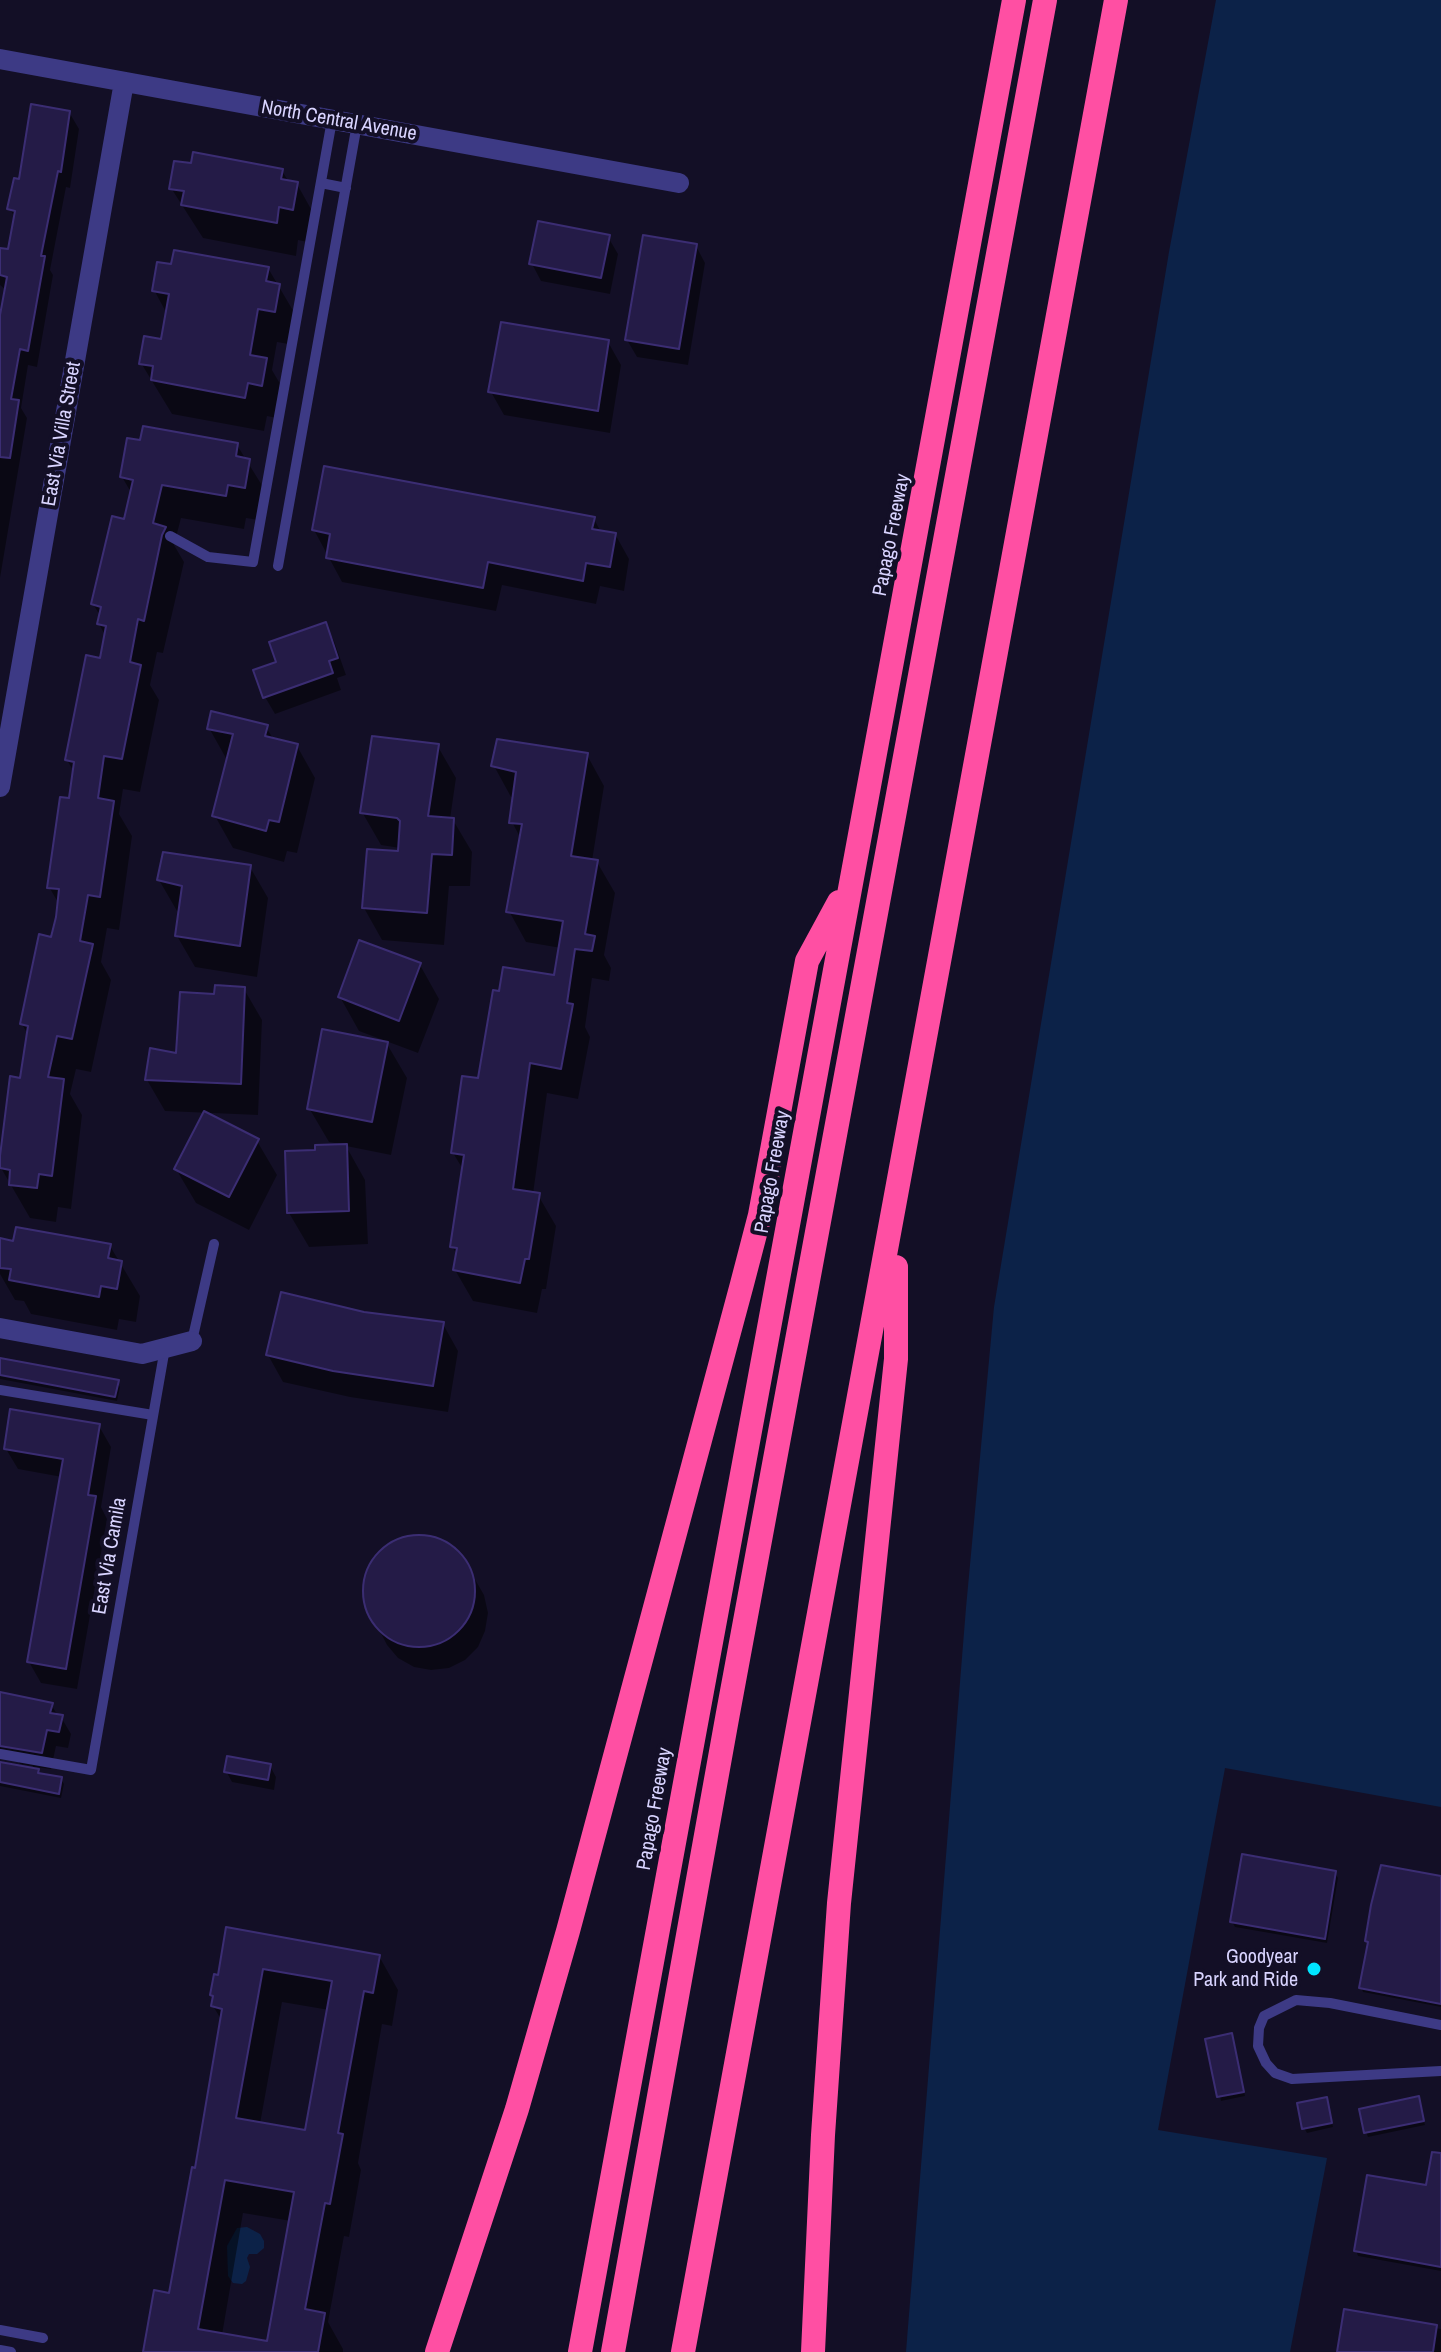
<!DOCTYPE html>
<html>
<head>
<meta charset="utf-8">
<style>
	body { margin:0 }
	canvas { display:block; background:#130f26 }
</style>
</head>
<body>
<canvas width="1441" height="2352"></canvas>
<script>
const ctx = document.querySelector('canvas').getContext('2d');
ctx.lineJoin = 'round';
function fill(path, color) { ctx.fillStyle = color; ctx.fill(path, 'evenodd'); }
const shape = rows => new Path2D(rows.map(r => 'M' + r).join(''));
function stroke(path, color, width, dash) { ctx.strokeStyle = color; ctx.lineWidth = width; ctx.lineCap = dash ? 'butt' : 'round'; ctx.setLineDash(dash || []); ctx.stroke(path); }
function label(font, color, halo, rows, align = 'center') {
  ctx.font = font + ' "Archivo Narrow",sans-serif'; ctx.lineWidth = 8; ctx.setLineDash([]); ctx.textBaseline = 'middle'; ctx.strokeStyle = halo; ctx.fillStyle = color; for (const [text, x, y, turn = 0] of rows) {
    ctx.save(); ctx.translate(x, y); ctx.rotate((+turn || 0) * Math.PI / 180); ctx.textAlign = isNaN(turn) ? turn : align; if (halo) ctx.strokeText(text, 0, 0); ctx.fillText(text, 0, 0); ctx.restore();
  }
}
fill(shape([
	[1216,0,1441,0,1441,1807,1225,1768,1158,2130,1327,2158,1290,2352,906,2352,966,1608,994,1307,1169,252],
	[247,2227,260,2234,264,2241,264,2248,257,2254,249,2254,247,2258,250,2267,246,2281,242,2284,233,2283,228,2276,227,2246,237,2228]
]), '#0c2248');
fill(shape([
	[69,112,79,129,70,188,66,187,50,270,53,275,37,367,28,365,21,408,27,418,0,578,0,325,7,291,0,285,0,250,9,251,16,220,10,209,20,181],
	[282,171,289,182,297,184,316,218,312,243,298,240,296,256,203,238,171,188],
	[608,237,618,254,610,294,541,281,532,264],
	[696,246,705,263,688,365,637,357,627,340],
	[268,268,298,319,294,345,277,342,272,370,286,394,281,419,267,416,264,431,172,414,141,363,162,342,167,314,154,290],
	[608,342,621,365,610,433,504,415,491,392],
	[237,445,268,495,264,521,246,518,244,529,181,518,174,545,184,562,163,653,157,652,150,685,159,700,140,792,123,789,119,814,132,836,119,930,107,928,101,962,111,980,91,1072,76,1069,70,1094,82,1115,71,1209,58,1207,56,1222,30,1218,1,1168,22,1080,28,1035,22,1024,53,940,59,904,49,887,70,801,74,772,67,760,102,660,106,637,99,624,101,617,93,604,126,522,132,494,122,477],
	[594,519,601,532,615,534,629,559,624,591,600,586,596,604,502,585,496,611,342,582,314,530],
	[325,624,334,641,346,675,337,678,341,690,275,714,265,697,278,663],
	[266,727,274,740,297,746,315,778,297,853,287,851,284,862,233,848,215,816,227,760,209,728],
	[437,745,456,778,450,819,453,820,472,852,470,886,449,886,444,945,382,940,364,908,399,854,400,848,381,845,362,812],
	[587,755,604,786,592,861,597,862,615,893,604,955,611,968,609,981,592,978,585,1027,590,1037,578,1099,547,1093,533,1194,538,1195,556,1226,546,1289,542,1289,537,1313,473,1301,455,1270,458,1257,452,1246,464,1171,453,1153,479,1081,556,978,561,948,526,942,509,911,521,839,512,822,515,798,511,797,494,766],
	[250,867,268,898,257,977,195,967,177,936,180,912,177,911,159,880],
	[420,965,439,999,418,1053,359,1031,340,997],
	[244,989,262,1020,258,1115,165,1111,147,1080,178,1055,216,996],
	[387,1044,407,1078,391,1155,346,1146,365,1180,368,1244,309,1247,289,1213,317,1152,340,1144,329,1142,309,1108],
	[257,1141,277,1175,249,1230,196,1203,176,1169],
	[0,1240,110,1246,140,1296,136,1322,119,1319,117,1330,31,1314,24,1301,15,1300,0,1274],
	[364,1314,443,1324,458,1351,448,1412,350,1397,283,1382,268,1355],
	[0,1360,117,1382,120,1387,117,1401,0,1379],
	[99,1426,111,1447,101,1507,107,1519,77,1689,41,1683,29,1662,62,1477,18,1469,6,1449],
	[411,1537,430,1537,447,1544,461,1555,484,1595,488,1613,485,1631,478,1647,465,1660,449,1668,431,1670,414,1667,398,1658,387,1645,366,1604,365,1586,369,1568,380,1553,394,1542],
	[0,1694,51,1704,58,1716,61,1717,71,1734,68,1748,56,1746,51,1769,35,1767,40,1775,61,1779,64,1784,61,1798,0,1786,0,1765,32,1770,33,1766,20,1764,12,1751,0,1749],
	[270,1766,276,1777,274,1790,232,1782,226,1771],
	[1335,1873,1338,1878,1327,1943,1235,1927,1232,1922],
	[1441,1878,1441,2007,1363,1992,1361,1987,1369,1945,1367,1941],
	[228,1929,379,1956,398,1990,392,2026,382,2024,358,2163,361,2170,349,2237,344,2236,328,2322,343,2349,343,2352,145,2352,170,2296,197,2170,222,2021,213,2006,215,2000,212,1995,219,1977],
	[282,2002,329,2010,307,2132,260,2124],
	[243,2213,291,2221,269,2343,222,2335],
	[1207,2040,1233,2040,1245,2096,1221,2101],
	[1326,2099,1333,2127,1307,2133,1304,2128],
	[1418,2099,1425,2125,1368,2137,1366,2132],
	[1441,2172,1441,2271,1358,2256,1356,2251],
	[1346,2312,1441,2329,1441,2352,1339,2352]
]), '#0007');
const building = shape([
	[31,104,70,111,61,172,58,171,41,256,45,256,28,351,20,349,11,399,19,400,10,458,0,457,0,315,7,277,0,275,0,248,8,249,15,211,7,209,14,178,19,179,31,104],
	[193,152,283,169,281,179,298,182,293,210,279,207,277,223,181,205,184,191,169,189,174,161,191,163,193,152],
	[538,221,610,235,601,278,529,264,538,221],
	[643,235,697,244,679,349,625,340,643,235],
	[174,250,269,267,266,281,280,284,275,312,258,309,250,355,267,358,262,386,248,383,245,398,151,380,153,366,139,364,144,336,161,339,169,294,152,291,157,262,171,264,174,250],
	[501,322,609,340,598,411,488,392,501,322],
	[143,426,238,443,236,456,250,459,245,488,228,485,226,496,162,485,153,523,166,527,162,535,144,621,138,619,130,662,141,665,122,759,104,756,98,798,114,801,100,897,88,895,80,941,93,944,72,1039,57,1036,48,1077,64,1079,52,1176,39,1174,37,1188,9,1185,10,1170,0,1168,0,1156,10,1076,20,1078,28,1026,20,1024,39,934,51,937,56,917,59,889,47,888,60,797,69,798,74,762,65,760,86,655,100,658,106,626,97,624,101,607,91,604,112,516,124,519,133,480,120,477,127,438,140,440,143,426],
	[324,466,595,517,592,529,616,533,610,567,586,563,583,581,488,562,483,588,326,558,330,534,312,530,324,466],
	[326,622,338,658,329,661,333,673,263,698,253,670,276,662,269,642,326,622],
	[211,711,268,725,265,736,298,744,279,822,269,820,266,831,212,816,233,734,207,729,211,711],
	[372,736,439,744,428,816,454,818,452,855,432,854,427,913,362,908,367,849,398,851,400,821,397,818,360,813,372,736],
	[497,739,588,753,571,856,598,860,585,934,595,936,592,951,575,949,567,1003,573,1004,561,1069,530,1063,513,1189,540,1193,529,1259,525,1259,520,1283,453,1270,457,1248,450,1247,464,1155,451,1153,462,1076,478,1078,493,990,499,991,503,967,554,975,563,921,506,912,522,824,509,823,516,772,491,766,497,739],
	[163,852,251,865,240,946,175,936,182,886,157,880,163,852],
	[359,940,421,963,399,1021,338,997,359,940],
	[215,985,245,987,241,1084,145,1080,150,1048,176,1053,180,992,214,994,215,985],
	[322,1029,388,1042,372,1122,307,1109,322,1029],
	[204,1111,259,1139,229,1197,174,1169,204,1111],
	[347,1144,349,1211,287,1213,285,1151,315,1150,315,1145,347,1144],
	[16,1227,111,1244,108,1258,122,1261,117,1289,101,1286,99,1297,9,1280,11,1269,0,1268,0,1238,13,1241,16,1227],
	[281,1292,364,1312,444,1322,433,1386,333,1371,266,1355,281,1292],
	[0,1358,119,1380,115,1397,0,1375,0,1358],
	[10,1409,100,1424,88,1495,96,1496,66,1669,27,1662,63,1459,4,1449,10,1409],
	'363 1591a56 56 0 1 1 112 0a56 56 0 1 1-112 0Z',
	[0,1692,53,1703,50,1713,63,1715,59,1732,47,1730,42,1753,0,1746,0,1692],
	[227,1756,271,1764,268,1780,224,1772,227,1756],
	[0,1762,39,1769,38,1773,62,1777,59,1794,0,1782,0,1762],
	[1242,1854,1336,1871,1325,1939,1230,1922,1242,1854],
	[1381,1865,1441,1876,1441,2004,1359,1988,1368,1942,1365,1941,1371,1905,1381,1865],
	[226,1927,380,1955,373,1993,364,1991,338,2133,343,2134,330,2204,325,2203,305,2309,325,2313,318,2352,143,2352,154,2290,169,2293,192,2167,195,2168,222,2009,211,2006,213,1996,210,1995,214,1974,218,1975,226,1927],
	[263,1969,332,1981,305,2130,236,2118,263,1969],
	[225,2180,294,2192,267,2341,198,2329,225,2180],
	[1232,2033,1244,2092,1217,2097,1205,2039,1232,2033],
	[1419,2096,1424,2121,1364,2133,1359,2109,1419,2096],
	[1327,2097,1332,2123,1302,2129,1297,2103,1327,2097],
	[1432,2152,1441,2153,1441,2267,1354,2251,1367,2175,1426,2185,1432,2152],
	[1344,2309,1437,2325,1433,2352,1337,2352,1344,2309]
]);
fill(building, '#241b47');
stroke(building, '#3b2d73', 2);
stroke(shape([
	[321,183,346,188],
	[170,536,208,557,253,562,332,120],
	[278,566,357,124],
	[192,1341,214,1244],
	[0,1390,153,1415],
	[0,1754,91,1770,165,1348],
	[1441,2025,1330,2003,1296,2000,1264,2016,1259,2028,1258,2046,1266,2063,1275,2073,1292,2079,1441,2071],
	[0,2330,43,2338],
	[0,2350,11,2352]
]), '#3d3a85', 10);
stroke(shape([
	[0,59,679,183],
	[0,787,124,82],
	[0,1328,142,1354,192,1341]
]), '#3d3a85', 20);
stroke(shape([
	[437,2352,517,2109,568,1931,742,1284,760,1215,807,961,839,902],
	[580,2352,1014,0],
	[613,2352,728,1713,1045,0],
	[683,2352,1116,0],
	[813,2352,823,2135,839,1903,896,1359,896,1267]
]), '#ff4fa3', 24);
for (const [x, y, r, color] of [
	[1314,1969,8,"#00e5ff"]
]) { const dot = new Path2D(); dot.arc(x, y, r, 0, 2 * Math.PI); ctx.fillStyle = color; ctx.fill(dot); stroke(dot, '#130f26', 3); }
label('20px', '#d9d4ff', '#130f26', [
	["North Central Avenue",339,121,10],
	["East Via Villa Street",62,434,-80],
	["Papago Freeway",892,535,-79],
	["Papago Freeway",773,1172,-80],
	["East Via Camila",110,1556,-80],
	["Papago Freeway",655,1809,-80]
]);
label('20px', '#d9d4ff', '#130f26', [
	["Goodyear",1298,1958],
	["Park and Ride",1298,1981]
], 'right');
</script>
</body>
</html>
